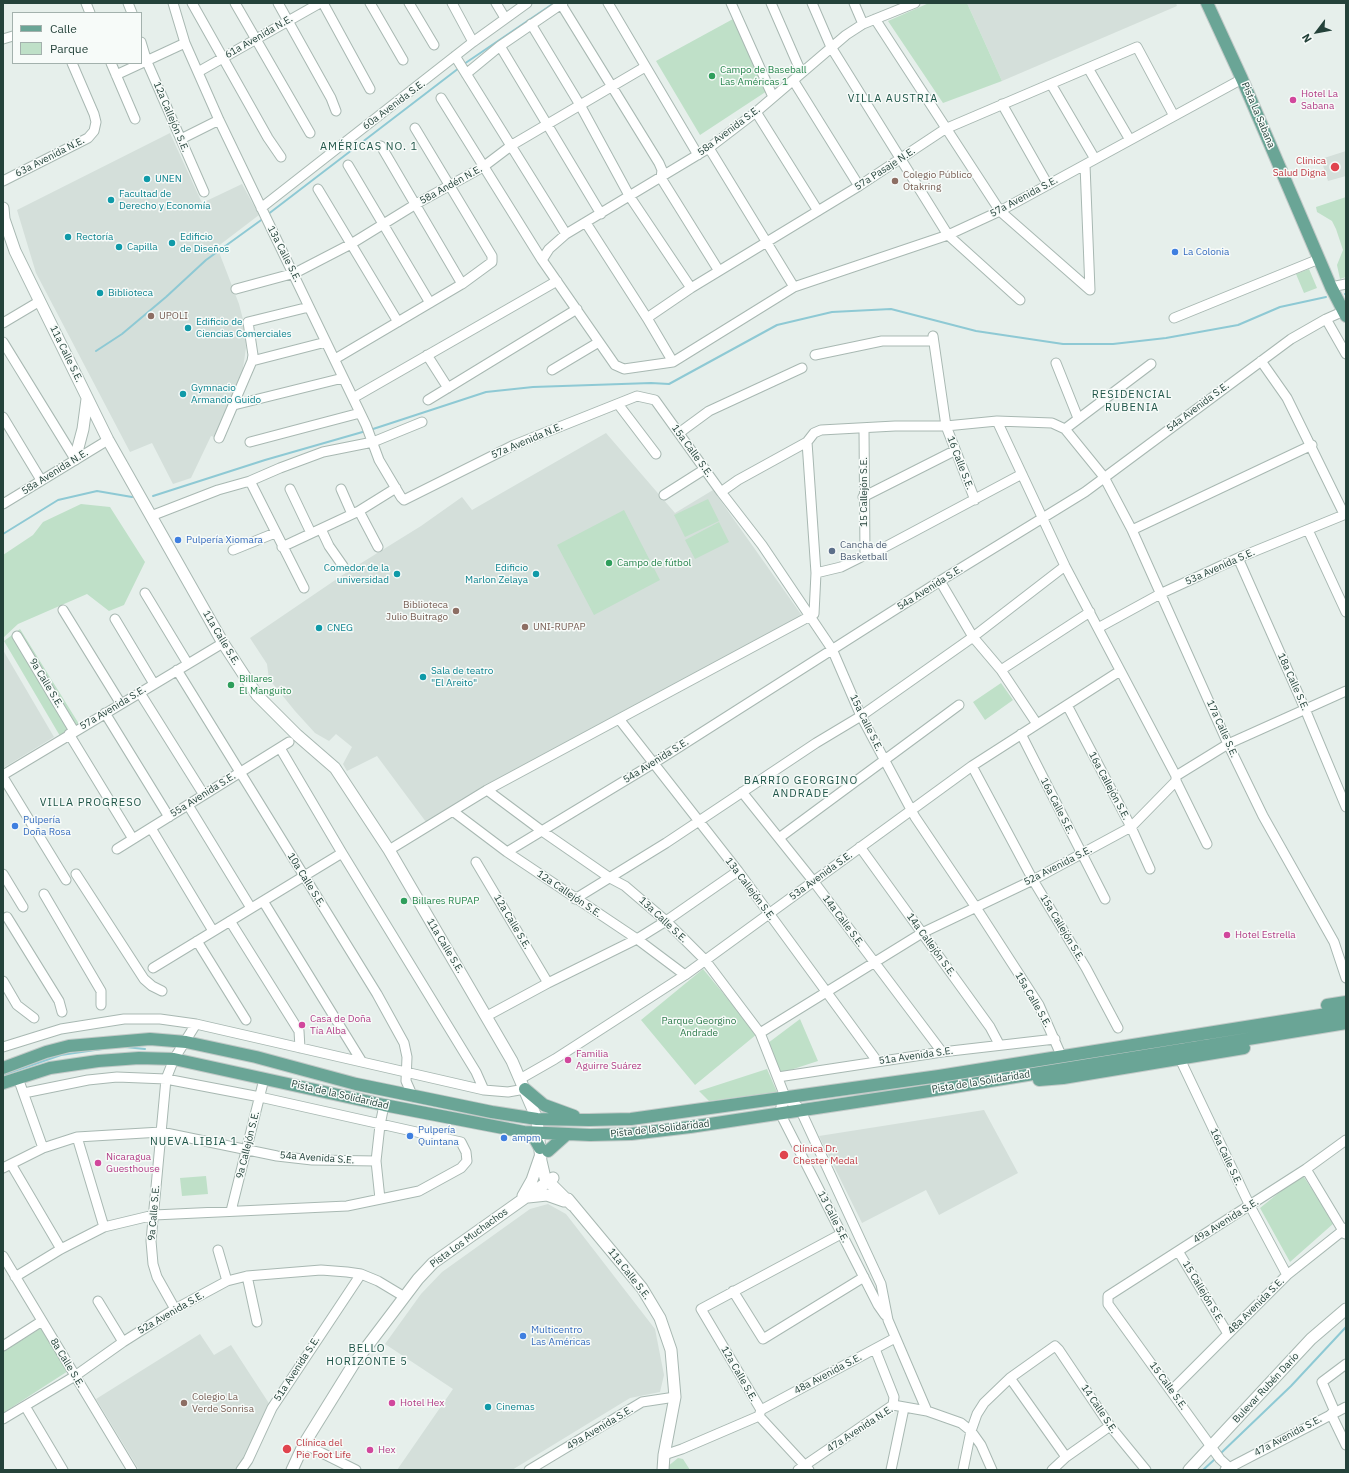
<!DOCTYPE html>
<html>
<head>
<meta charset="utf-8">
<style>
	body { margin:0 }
	#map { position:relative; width:1349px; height:1473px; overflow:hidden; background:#e6efeb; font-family:"IBM Plex Sans",sans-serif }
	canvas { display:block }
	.frame { position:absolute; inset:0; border:4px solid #24423a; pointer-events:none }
	.legend { position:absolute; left:12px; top:12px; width:130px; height:52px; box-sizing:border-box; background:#f7fbf9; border:1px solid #a3b1ad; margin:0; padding:5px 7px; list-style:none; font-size:12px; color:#24423a }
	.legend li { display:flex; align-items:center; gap:8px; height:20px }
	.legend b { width:20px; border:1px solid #a3b1ad }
	.north { position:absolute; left:1297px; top:12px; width:40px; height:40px; -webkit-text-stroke:3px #f7fbf9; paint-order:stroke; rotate:238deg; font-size:11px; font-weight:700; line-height:16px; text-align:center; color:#24423a }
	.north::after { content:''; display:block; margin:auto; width:14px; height:18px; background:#24423a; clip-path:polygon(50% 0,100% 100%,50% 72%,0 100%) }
</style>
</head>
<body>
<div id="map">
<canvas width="1349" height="1473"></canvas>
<div class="frame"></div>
<ul class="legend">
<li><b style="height:5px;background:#6aa596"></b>Calle</li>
<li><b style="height:11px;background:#bfe0c8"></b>Parque</li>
</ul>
<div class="north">N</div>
</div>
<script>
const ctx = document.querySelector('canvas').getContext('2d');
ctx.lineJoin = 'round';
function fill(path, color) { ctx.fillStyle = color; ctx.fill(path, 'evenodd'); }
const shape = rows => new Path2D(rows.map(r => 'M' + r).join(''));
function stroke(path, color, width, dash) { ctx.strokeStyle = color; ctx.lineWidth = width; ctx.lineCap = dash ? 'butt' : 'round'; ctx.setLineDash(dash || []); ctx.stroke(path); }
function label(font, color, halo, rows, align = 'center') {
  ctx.font = font + ' "IBM Plex Sans",sans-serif'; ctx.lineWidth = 3; ctx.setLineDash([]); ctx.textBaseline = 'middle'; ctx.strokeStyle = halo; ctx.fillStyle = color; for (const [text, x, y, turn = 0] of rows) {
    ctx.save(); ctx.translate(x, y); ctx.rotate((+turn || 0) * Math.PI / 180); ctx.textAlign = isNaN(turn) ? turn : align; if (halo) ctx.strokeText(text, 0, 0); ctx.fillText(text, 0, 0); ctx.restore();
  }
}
fill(shape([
	[967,3,1176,3,1177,6,1002,81],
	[170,133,202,203,242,184,259,215,217,247,239,304,245,327,246,348,240,388,218,438,211,436,191,478,173,484,152,443,130,452,36,273,17,210],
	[1346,151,1346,176,1328,181,1321,159],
	[606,433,675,513,713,490,803,617,426,822,377,756,347,771,343,764,352,747,336,734,329,741,315,733,295,711,269,679,267,664,250,638,350,570,421,526,462,497,472,510],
	[3,650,54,737,3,768],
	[984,1110,1018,1173,939,1215,926,1190,862,1223,819,1136],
	[548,1204,566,1214,655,1329,664,1375,660,1392,630,1398,512,1470,397,1470,453,1389,385,1344,421,1294,442,1272,530,1209],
	[200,1334,214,1355,231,1345,272,1408,238,1470,139,1470,96,1399]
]), '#d4dfda');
fill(shape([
	[929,3,967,3,1002,81,943,103,888,21],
	[733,19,767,91,700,135,656,61],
	[1346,197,1346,277,1340,279,1337,265,1343,250,1336,229,1332,221,1317,212,1316,207],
	[1309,269,1317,288,1304,293,1296,274],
	[708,499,719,521,685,537,674,515],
	[81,504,110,507,145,562,124,605,109,611,87,594,18,624,3,638,3,555,33,535,43,522],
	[624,510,660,580,594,615,557,545],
	[719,522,729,542,695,559,685,540],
	[20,629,79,724,60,736,4,641],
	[1001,683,1013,700,985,720,973,702],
	[703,969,757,1034,695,1085,641,1020],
	[800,1019,818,1061,781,1073,768,1043],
	[767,1069,777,1092,709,1101,699,1091],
	[1302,1174,1334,1223,1290,1262,1260,1208],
	[206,1176,208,1194,182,1196,180,1178],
	[41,1328,68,1371,3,1413,3,1352],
	[678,1458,683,1459,690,1470,668,1470,667,1467]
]), '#bfe0c8');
stroke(shape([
	[464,64,554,3],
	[267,215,459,68],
	[1345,294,1346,294],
	[96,351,122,334,166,297,206,260,264,218],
	[370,430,486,392,533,387,651,383,669,384,777,325,832,312,891,309,976,331,1063,344,1113,344,1166,338,1238,325,1280,307,1326,297],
	[153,496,265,460,366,431],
	[3,534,58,500,97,491,132,497],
	[125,1047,145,1049],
	[3,1075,61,1055,102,1049],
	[1220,1454,1291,1386,1346,1327],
	[1203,1470,1215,1459]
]), '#8ec9d4', 2);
const minor = shape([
	[86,3,90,13],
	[128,3,132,13],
	[173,3,185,43,219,120,366,425,379,460,401,497,404,500,514,445,637,396,655,400,721,492,762,545,832,649,861,716,915,817,975,906,1039,1005,1061,1055],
	[192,3,268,138,281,157],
	[235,3,310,133],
	[278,3,331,98,336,111],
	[323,3,370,89],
	[370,3,403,60],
	[409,3,434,45],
	[452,3,473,42],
	[496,3,505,18],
	[608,3,698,155],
	[731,3,773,97],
	[771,3,801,72],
	[812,3,831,47,948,235,1020,300],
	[854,3,863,24],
	[561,4,659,163,662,170,661,178,719,271],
	[875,19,1000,211,1090,290],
	[531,24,580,105,630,197,691,288],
	[3,39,13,36],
	[141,42,147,62,204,192],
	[500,46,601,214],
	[455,56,566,234],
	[111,63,135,119],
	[1088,68,1130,140],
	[198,72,320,3],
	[466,74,500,46,563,3],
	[116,75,185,43],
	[793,80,859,186],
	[1051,84,1095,159],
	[441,98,542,260,615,365,624,369,673,362,794,287,948,235,1000,211,1242,79],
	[1002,104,1048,185],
	[756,112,818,211],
	[181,139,219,120],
	[381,146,462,284],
	[709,148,794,287],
	[348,165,430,303],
	[1085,165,1090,290],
	[3,181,88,138,94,131,96,122,94,114,72,63],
	[318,189,398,322],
	[261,208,473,42,527,3],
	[586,223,647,318,673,362],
	[542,260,549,249,566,234,709,148,756,112,846,35,863,24,915,3],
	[1331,287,1346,284],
	[236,289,295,273,351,244,416,204,483,167,512,145,645,67],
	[647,318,691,288,859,186,945,129,1137,47,1174,116],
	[1174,318,1319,259],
	[1326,319,1346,354],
	[3,323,40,301],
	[933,336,946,426,975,500],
	[3,342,75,459],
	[427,355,448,388],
	[815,355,882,341,933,341],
	[335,359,462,284,492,262,492,256,415,128],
	[252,361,326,342],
	[1261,361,1287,398,1344,514],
	[1056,363,1078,418],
	[552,370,599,342],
	[353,398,557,281],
	[428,400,577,309],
	[618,404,656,454],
	[234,405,343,378],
	[3,417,41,480],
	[997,421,1065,566,1176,776],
	[864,429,865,555],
	[1065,429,1151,364],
	[679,433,709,411,802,368],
	[219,438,252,361,253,355,248,322,309,307],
	[250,442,360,413],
	[250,481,304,588],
	[290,489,311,533],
	[341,489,352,514],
	[721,492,738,480,807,442],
	[664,495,705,469],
	[863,497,954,451],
	[3,504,108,440],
	[359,511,378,547],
	[151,516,218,490,250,481,280,468,323,452,373,442,422,422],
	[321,529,329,546,343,566],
	[1132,530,1312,445],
	[1308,530,1346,612],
	[282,547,359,511,396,488],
	[233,550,275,533],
	[1238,558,1305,709,1346,807],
	[816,573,841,567,865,555,885,547,1022,474],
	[940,581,973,637,1001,670,1090,612],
	[145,593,188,664],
	[63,610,121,704],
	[115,619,154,684],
	[1098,628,1162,593,1238,558,1346,514],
	[17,636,74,731],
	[177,670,377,994,404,1043,407,1057,406,1081,413,1097],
	[1001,670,1037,724],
	[140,693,204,795],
	[1067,705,1131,827,1150,869],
	[105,713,169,817],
	[619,719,738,871,877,1061],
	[69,734,133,839],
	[1021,734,1105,899],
	[280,748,342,853,476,1072,484,1090],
	[972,766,1033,880,1086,968,1118,1028],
	[3,775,223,643],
	[3,777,66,880],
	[1176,781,1207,844],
	[487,790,542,831,610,878,625,886,666,921,705,960,760,1033,786,1099],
	[742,792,814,882,942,1052],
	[188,805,251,908],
	[454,812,507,852,637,939,685,975],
	[151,828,213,931],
	[779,838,959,705],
	[860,847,990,1027,999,1044],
	[117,849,289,742],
	[389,850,487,790,814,614,816,573,807,442,814,433,821,430,895,426,946,426,997,421,1052,423,1065,429,1104,477,1132,530,1228,744,1263,816,1334,942,1346,978],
	[507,852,654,763,940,581,1085,492,1291,339,1326,319,1344,311],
	[476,862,548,983],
	[3,874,23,907],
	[76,874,144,979,152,986,162,991],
	[44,894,101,991,101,1005],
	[575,899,666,843,816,743,861,716,973,637,1065,566],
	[263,901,362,1062],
	[7,917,59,1001,62,1012],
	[230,921,299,1031,300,1048],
	[197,941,246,1020],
	[153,968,342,853],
	[3,981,17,1005,34,1018],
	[487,1016,548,983,637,939,666,921,738,871],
	[760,1033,922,933,1033,880,1131,827,1176,781,1176,776,1228,744,1346,691],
	[3,1047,61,1029,124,1019,160,1019,196,1024,484,1090,508,1092,525,1089],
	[1180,1059,1250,1206,1287,1275],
	[778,1077,942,1052,1055,1039],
	[18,1078,43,1148],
	[520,1079,555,1059,685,975,972,766,1120,671],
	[786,1099,795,1104,800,1109,881,1284,888,1320,927,1411,961,1423,971,1431,981,1445,992,1470],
	[786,1099,781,1107,780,1113,878,1305,885,1315],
	[77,1137,104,1227],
	[11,1164,61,1249],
	[3,1168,43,1148,77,1137,161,1132,277,1156,312,1160,376,1161],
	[1306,1169,1345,1234],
	[380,1199,376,1161,380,1125,384,1105],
	[231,1211,264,1079],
	[218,1250,227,1281],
	[1178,1251,1228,1334],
	[3,1256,132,1470],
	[247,1276,257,1322],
	[15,1277,61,1249,104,1227,154,1215,347,1206,419,1191,461,1168,467,1161,466,1152,461,1142,260,1097,166,1079,117,1077,88,1080,24,1093],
	[733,1291,763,1339,864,1277],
	[98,1301,123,1342],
	[175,1309,157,1277,153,1264,151,1241,166,1079,174,1059,196,1024],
	[3,1346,42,1321],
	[875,1349,894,1397,893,1405],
	[1010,1378,1066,1457],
	[1171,1391,1287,1275,1346,1228],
	[25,1406,63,1470],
	[761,1410,895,1338],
	[1335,1412,1322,1382,1346,1364],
	[1331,1414,1346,1445],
	[759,1416,761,1410,701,1309,841,1234],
	[759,1416,809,1470],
	[3,1419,75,1376,123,1342,175,1309,227,1281,247,1276,321,1270,347,1272,361,1274,378,1281,403,1296],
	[304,1444,356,1470],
	[664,1455,682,1449,759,1416],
	[241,1470,248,1460,272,1408,361,1274],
	[529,1470,642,1402,675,1397],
	[798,1470,893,1405,927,1411],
	[891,1470,904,1408],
	[963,1470,971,1431,977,1414,984,1403,1010,1378,1055,1346,1059,1350,1110,1426,1146,1470],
	[1052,1470,1066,1457,1110,1426],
	[1225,1470,1346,1407],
	[1232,1470,1220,1459,1108,1304,1108,1296,1306,1169,1346,1140]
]);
const tertiary = shape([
	[3,208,4,219,15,251,108,440,151,516,223,643,257,695,297,735,335,768,389,850,512,1061,537,1119,541,1161,545,1178,572,1205],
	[75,459,83,429,87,399],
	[523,1196,532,1180,540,1157],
	[528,1197,547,1195,564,1201],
	[568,1199,642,1288,660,1318,671,1350,675,1397,664,1455,663,1470],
	[292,1470,304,1444,353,1365,418,1279,433,1263,553,1178],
	[1189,1470,1311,1339,1346,1309]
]);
const primary = shape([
	[1207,3,1242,79,1331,287,1346,316],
	[1327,1005,1346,1002],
	[3,1068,46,1052,69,1046,150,1039,186,1042,256,1057,356,1084,492,1112,537,1119,589,1120,631,1119,939,1076,1346,1011],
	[1039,1080,1063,1078,1244,1048],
	[3,1083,50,1068,98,1061,139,1058,174,1059,384,1105,524,1132,590,1135,631,1134,690,1127,929,1091,1346,1023],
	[525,1089,544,1105,574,1116],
	[524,1132,535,1139,540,1148],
	[548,1151,567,1134]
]);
stroke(minor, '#a8b8b2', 11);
stroke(tertiary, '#a8b8b2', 13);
stroke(primary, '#c2cac8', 14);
stroke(minor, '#fff', 9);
stroke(tertiary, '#fff', 11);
stroke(primary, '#6aa596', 12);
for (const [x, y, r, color] of [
	[712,76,4,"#2e9e5b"],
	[1293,100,4,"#d1479c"],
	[1335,167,5,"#e0444e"],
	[147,179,4,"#0f9aa8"],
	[895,181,4,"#8d6e63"],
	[111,200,4,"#0f9aa8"],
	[68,237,4,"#0f9aa8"],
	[172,243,4,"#0f9aa8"],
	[119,247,4,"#0f9aa8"],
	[1175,252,4,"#3f7fe0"],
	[100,293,4,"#0f9aa8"],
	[151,316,4,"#8d6e63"],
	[188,328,4,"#0f9aa8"],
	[183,394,4,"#0f9aa8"],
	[178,540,4,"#3f7fe0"],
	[832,551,4,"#5c6f8a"],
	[609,563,4,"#2e9e5b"],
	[397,574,4,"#0f9aa8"],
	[536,574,4,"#0f9aa8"],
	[456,611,4,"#8d6e63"],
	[525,627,4,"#8d6e63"],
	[319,628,4,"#0f9aa8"],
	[423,677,4,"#0f9aa8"],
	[231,685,4,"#2e9e5b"],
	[15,826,4,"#3f7fe0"],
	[404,901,4,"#2e9e5b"],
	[1227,935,4,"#d1479c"],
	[302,1025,4,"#d1479c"],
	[568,1060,4,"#d1479c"],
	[410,1136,4,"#3f7fe0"],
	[504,1138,4,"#3f7fe0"],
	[784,1155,5,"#e0444e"],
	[98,1163,4,"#d1479c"],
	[523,1336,4,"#3f7fe0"],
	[184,1403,4,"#8d6e63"],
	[392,1403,4,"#d1479c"],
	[488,1407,4,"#0f9aa8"],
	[287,1449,5,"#e0444e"],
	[370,1450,4,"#d1479c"]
]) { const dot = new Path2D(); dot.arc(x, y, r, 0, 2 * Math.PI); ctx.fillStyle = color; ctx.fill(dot); stroke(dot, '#f7fbf9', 1.5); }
label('10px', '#24423a', '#f7fbf9', [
	["61a Avenida N.E.",259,37,-30],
	["60a Avenida S.E.",394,105,-37],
	["Pista La Sabana",1258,115,67],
	["12a Callejón S.E.",171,117,67],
	["58a Avenida S.E.",729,131,-37],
	["63a Avenida N.E.",50,157,-27],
	["57a Pasaje N.E.",885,169,-33],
	["58a Andén N.E.",451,185,-29],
	["57a Avenida S.E.",1024,197,-28],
	["13a Calle S.E.",284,254,63],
	["11a Calle S.E.",66,354,64],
	["54a Avenida S.E.",1198,407,-37],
	["57a Avenida N.E.",527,441,-23],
	["15a Calle S.E.",692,451,54],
	["16 Calle S.E.",960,463,69],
	["58a Avenida N.E.",55,472,-32],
	["15 Callejón S.E.",864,492,-90],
	["53a Avenida S.E.",1220,567,-24],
	["54a Avenida S.E.",930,588,-32],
	["11a Calle S.E.",221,638,59],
	["18a Calle S.E.",1293,682,66],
	["9a Calle S.E.",46,683,59],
	["57a Avenida S.E.",113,708,-31],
	["15a Calle S.E.",866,723,64],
	["17a Calle S.E.",1222,729,66],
	["54a Avenida S.E.",656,761,-32],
	["16a Callejón S.E.",1109,786,62],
	["55a Avenida S.E.",203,795,-32],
	["16a Calle S.E.",1057,806,63],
	["52a Avenida S.E.",1058,866,-27],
	["53a Avenida S.E.",821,876,-36],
	["10a Calle S.E.",306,880,58],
	["13a Callejón S.E.",750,889,53],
	["12a Callejón S.E.",569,894,34],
	["13a Calle S.E.",663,920,43],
	["14a Calle S.E.",843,921,53],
	["12a Calle S.E.",512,922,59],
	["15a Callejón S.E.",1062,928,59],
	["14a Callejón S.E.",931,945,54],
	["11a Calle S.E.",445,946,59],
	["15a Calle S.E.",1033,1000,60],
	["51a Avenida S.E.",916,1056,-8],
	["Pista de la Solidaridad",981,1082,-9],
	["Pista de la Solidaridad",340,1095,13],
	["Pista de la Solidaridad",660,1129,-6],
	["9a Callejón S.E.",248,1145,-76],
	["16a Calle S.E.",1226,1157,65],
	["54a Avenida S.E.",317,1158,4],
	["9a Calle S.E.",154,1213,-85],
	["13 Calle S.E.",833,1217,63],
	["49a Avenida S.E.",1226,1221,-32],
	["Pista Los Muchachos",469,1238,-36],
	["11a Calle S.E.",629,1274,52],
	["15 Callejón S.E.",1203,1292,59],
	["48a Avenida S.E.",1256,1306,-45],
	["52a Avenida S.E.",171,1313,-30],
	["8a Calle S.E.",67,1363,59],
	["51a Avenida S.E.",297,1369,-57],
	["12a Calle S.E.",739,1374,60],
	["48a Avenida S.E.",828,1374,-28],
	["15 Calle S.E.",1168,1386,54],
	["Bulevar Rubén Darío",1266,1388,-47],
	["14 Calle S.E.",1099,1409,56],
	["49a Avenida S.E.",600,1428,-31],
	["47a Avenida N.E.",860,1429,-33],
	["47a Avenida S.E.",1288,1436,-28]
]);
label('10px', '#27864d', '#f7fbf9', [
	["Campo de Baseball",720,70],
	["Las Américas 1",720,82],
	["Campo de fútbol",617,563],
	["Billares",239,679],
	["El Manguito",239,691],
	["Billares RUPAP",412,901]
], 'left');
label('10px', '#b23c85', '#f7fbf9', [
	["Hotel La",1301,94],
	["Sabana",1301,106],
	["Hotel Estrella",1235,935],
	["Casa de Doña",310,1019],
	["Tía Alba",310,1031],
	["Familia",576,1054],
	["Aguirre Suárez",576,1066],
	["Nicaragua",106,1157],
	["Guesthouse",106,1169],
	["Hotel Hex",400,1403],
	["Hex",378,1450]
], 'left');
label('10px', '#be3a42', '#f7fbf9', [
	["Clinica",1326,161,"right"],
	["Salud Digna",1326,173,"right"],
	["Clínica Dr.",793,1149],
	["Chester Medal",793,1161],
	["Clínica del",296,1443],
	["Pie Foot Life",296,1455]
], 'left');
label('10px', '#785e54', '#f7fbf9', [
	["Colegio Público",903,175],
	["Otakring",903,187],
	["UPOLI",159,316],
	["Biblioteca",448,605,"right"],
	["Julio Buitrago",448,617,"right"],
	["UNI-RUPAP",533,627],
	["Colegio La",192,1397],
	["Verde Sonrisa",192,1409]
], 'left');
label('10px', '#0d838f', '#f7fbf9', [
	["UNEN",155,179],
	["Facultad de",119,194],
	["Derecho y Economía",119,206],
	["Rectoría",76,237],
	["Edificio",180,237],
	["de Diseños",180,249],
	["Capilla",127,247],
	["Biblioteca",108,293],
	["Edificio de",196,322],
	["Ciencias Comerciales",196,334],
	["Gymnacio",191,388],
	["Armando Guido",191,400],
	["Comedor de la",389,568,"right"],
	["universidad",389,580,"right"],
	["Edificio",528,568,"right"],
	["Marlon Zelaya",528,580,"right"],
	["CNEG",327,628],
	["Sala de teatro",431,671],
	["\"El Areito\"",431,683],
	["Cinemas",496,1407]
], 'left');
label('10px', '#366cbe', '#f7fbf9', [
	["La Colonia",1183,252],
	["Pulpería Xiomara",186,540],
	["Pulpería",23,820],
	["Doña Rosa",23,832],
	["Pulpería",418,1130],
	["Quintana",418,1142],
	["ampm",512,1138],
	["Multicentro",531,1330],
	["Las Américas",531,1342]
], 'left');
label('10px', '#4e5e75', '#f7fbf9', [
	["Cancha de",840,545],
	["Basketball",840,557]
], 'left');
label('10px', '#2d7a4b', '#f7fbf9', [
	["Parque Georgino",699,1021],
	["Andrade",699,1033]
]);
ctx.letterSpacing = '1px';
label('11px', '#1f5548', '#f7fbf9', [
	["VILLA AUSTRIA",893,99],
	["AMÉRICAS NO. 1",369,147],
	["RESIDENCIAL",1132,395],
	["RUBENIA",1132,408],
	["BARRIO GEORGINO",801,781],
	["ANDRADE",801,794],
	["VILLA PROGRESO",91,803],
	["NUEVA LIBIA 1",194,1142],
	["BELLO",367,1349],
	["HORIZONTE 5",367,1362]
]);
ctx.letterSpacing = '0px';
</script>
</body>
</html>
